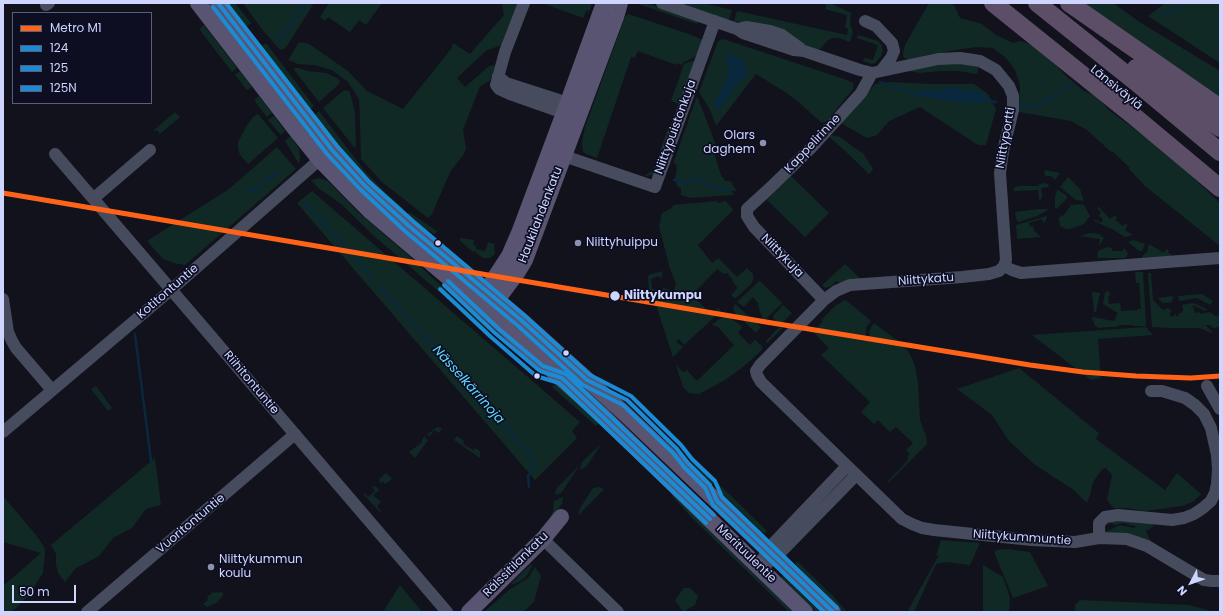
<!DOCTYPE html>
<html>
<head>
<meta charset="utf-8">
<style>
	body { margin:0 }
	#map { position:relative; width:1223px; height:615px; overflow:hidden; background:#12121d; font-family:Poppins,sans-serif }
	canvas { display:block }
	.frame { position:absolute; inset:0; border:4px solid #ced5ff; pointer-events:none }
	.legend { position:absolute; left:12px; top:12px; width:140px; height:92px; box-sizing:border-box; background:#0d0e22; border:1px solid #5a5e7a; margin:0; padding:5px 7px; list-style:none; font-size:12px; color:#ced5ff }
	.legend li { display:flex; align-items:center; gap:8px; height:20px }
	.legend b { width:20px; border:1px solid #5a5e7a }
	.north { position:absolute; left:1171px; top:563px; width:40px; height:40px; -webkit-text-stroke:3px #0d0e22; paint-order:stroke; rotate:229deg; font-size:11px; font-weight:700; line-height:16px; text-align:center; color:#ced5ff }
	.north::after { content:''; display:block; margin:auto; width:14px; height:18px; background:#ced5ff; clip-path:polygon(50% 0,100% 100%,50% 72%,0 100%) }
	.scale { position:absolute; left:12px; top:585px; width:64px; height:18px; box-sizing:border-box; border:2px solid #ced5ff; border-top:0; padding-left:5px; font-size:12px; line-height:14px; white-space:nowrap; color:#ced5ff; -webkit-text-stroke:3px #0d0e22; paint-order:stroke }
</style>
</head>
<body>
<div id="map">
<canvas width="1223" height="615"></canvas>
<div class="frame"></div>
<ul class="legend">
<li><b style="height:5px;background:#ff6319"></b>Metro M1</li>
<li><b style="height:5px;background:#1a8bd4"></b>124</li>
<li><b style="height:5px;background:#1a8bd4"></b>125</li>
<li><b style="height:5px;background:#1a8bd4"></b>125N</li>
</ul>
<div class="north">N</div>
<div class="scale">50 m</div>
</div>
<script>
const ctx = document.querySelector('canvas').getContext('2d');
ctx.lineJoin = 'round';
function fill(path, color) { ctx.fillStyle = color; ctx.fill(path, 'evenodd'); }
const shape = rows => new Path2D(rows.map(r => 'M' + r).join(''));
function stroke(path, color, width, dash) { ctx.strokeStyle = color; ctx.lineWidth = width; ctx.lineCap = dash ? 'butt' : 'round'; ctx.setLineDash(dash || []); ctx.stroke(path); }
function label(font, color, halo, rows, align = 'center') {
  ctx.font = font + ' Poppins,sans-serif'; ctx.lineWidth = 3.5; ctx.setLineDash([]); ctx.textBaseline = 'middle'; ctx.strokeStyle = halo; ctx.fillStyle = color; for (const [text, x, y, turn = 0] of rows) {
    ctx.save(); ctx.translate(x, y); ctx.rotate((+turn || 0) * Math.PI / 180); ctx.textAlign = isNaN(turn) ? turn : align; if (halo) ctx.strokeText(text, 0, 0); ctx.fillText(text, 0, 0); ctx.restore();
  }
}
fill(shape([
	[224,3,235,3,251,23,244,29],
	[243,3,314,3,287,46,284,49,280,50,261,28],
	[329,3,382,3,366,25,359,20,350,32,328,17,325,21,320,17],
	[500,3,519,3,502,45,487,50,457,78,465,87,489,66,495,65,491,80,480,86,463,130,466,148,464,154,450,172,432,214,428,218,382,182,361,159,360,122,359,99,348,82,332,70,314,65,298,64,288,60,299,42,309,44,348,71,367,91,403,109,451,49,453,43,470,54,504,15,502,4],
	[542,3,592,3,590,10,586,11,583,18],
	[635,3,647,3,697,20,698,20,697,24],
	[676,3,703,3,732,10,729,20],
	[827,3,830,3,851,13,850,25,853,31,850,42,839,38,833,38,828,40,820,49,817,50,743,23,734,21,737,11,847,35,848,29,845,27,847,15,825,9],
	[929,3,949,3,954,5,960,18,982,24,996,35,1013,43,1021,41,1040,48,1066,76,1084,91,1096,96,1110,111,1166,152,1220,203,1220,246,1145,186,1129,169,1130,168,1112,151,1111,152,1087,130,1071,121,1019,112,1020,85,1015,70,1006,58,993,48,976,47,931,54,909,60,904,58,903,54,905,45],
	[1078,3,1113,3,1141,23,1220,71,1220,102],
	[1165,3,1220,3,1220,63,1148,16],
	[628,14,689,34,703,40,697,56,684,62,682,65,677,63,676,65,638,51,635,58,631,57,597,158,586,154,583,152,582,141,585,127,625,17],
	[204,25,237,68,232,72,199,29],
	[858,35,878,41,882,46,883,51,881,56,875,63,872,64,863,61,864,58,873,60,878,45,857,38,857,37],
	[723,39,844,79,853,83,853,89,827,121,822,123,796,100,785,92,756,74,716,126,710,110,699,92,718,41],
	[266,43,314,106,308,111,259,48],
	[692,61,695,61,679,104,671,101,684,64],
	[954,63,979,66,977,74,958,71,940,71,920,73,909,71,908,69,930,65],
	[294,68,299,68,307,71,326,73,337,78,340,81,339,84,319,102,295,71],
	[240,71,252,87,247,90,235,75],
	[891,82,931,84,974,84,988,94,996,109,986,145,978,145,920,107,889,121,877,135,867,138,841,123,875,84],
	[344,90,349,91,351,96,355,112,356,146,355,148,353,146,323,108],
	[259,96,272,113,267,117,254,100],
	[697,96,716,145,712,146,721,175,725,181,730,181,732,183,737,192,732,190,733,195,691,198,681,195,681,189,677,185,675,179,677,168,676,164,674,164,674,161],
	[319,111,364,170,386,193,404,209,402,212,390,202,312,117],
	[175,112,180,117,160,134,157,130,155,131,154,130],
	[258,114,278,138,248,164,240,155,238,149,238,142,246,127,253,117],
	[274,116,285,131,281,135,268,120],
	[669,126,671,128,653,176,651,175,647,176,644,176,653,170],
	[831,135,840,137,859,151,863,153,873,169,869,174,843,149,829,137],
	[290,136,299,149,300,158,299,164,285,141],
	[277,147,296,169,185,265,173,263,163,259,147,241,229,189],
	[1045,170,1060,173,1055,180,1051,176,1046,176,1044,174],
	[791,176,829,213,805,237,767,200],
	[1068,177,1080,189,1084,201,1076,200,1060,187],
	[319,178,328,181,331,184,358,212,415,261,462,306,489,329,486,332,374,236,340,203,318,188,311,180],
	[1042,183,1048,184,1049,187,1041,188,1042,197,1041,199,1039,201,1038,190,1013,191,1015,187,1020,186,1037,186],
	[1057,190,1058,190,1067,196,1067,199,1056,209,1055,208,1055,196],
	[312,191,580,422,572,431,577,438,535,480,297,203],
	[717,201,718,203,723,202,723,201,726,201,733,210,698,245,712,263,718,258,737,277,747,268,753,274,753,280,751,284,736,298,734,298,731,295,737,289,737,287,732,281,733,280,728,274,726,273,724,274,717,269,692,295,711,314,718,308,721,311,684,345,679,339,676,342,683,347,673,357,654,299,652,300,649,289,648,275,663,271,661,279,659,276,651,279,652,289,662,290,663,288,674,291,676,284,670,269,659,226,662,213,672,208,673,205],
	[1080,204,1084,205,1090,216,1084,224,1071,229,1066,229,1060,226,1060,221,1058,220,1061,215,1063,216,1071,205],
	[1098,206,1110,219,1115,215,1117,218,1115,220,1123,226,1125,224,1128,225,1125,230,1133,235,1125,237,1112,229,1094,221,1094,219,1101,223,1103,219,1099,216,1101,212,1098,210],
	[1039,209,1048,209,1046,211,1037,216,1019,222,1017,221,1015,212],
	[409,212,437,231,435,234,417,225,405,216],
	[1047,216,1046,220,1044,223,1042,219,1029,223,1030,227,1033,226,1034,231,1041,237,1017,239,1016,225],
	[1090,233,1099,234,1104,238,1099,246,1100,239,1080,236],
	[460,238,474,240,473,245,476,246,476,249,485,251,488,242,494,244,495,254,490,258,483,258,474,251,473,252,460,241],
	[1134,240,1145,244,1142,251,1139,251,1128,242],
	[1149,244,1164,253,1166,249,1169,250,1168,252,1173,256,1142,258,1144,254,1147,252],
	[1107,247,1112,248,1112,251,1123,251,1124,248,1128,253,1126,258,1097,258,1098,251],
	[845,264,861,279,841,284,836,281,831,286,825,288,822,285],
	[1135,272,1143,272,1146,326,1134,326,1132,325,1121,325,1114,327,1109,327,1099,328,1095,326,1092,317,1114,321,1118,313,1103,304,1105,292,1109,291,1110,296,1108,297,1109,304,1120,303,1121,311,1138,310,1138,309,1141,309,1139,283,1136,283],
	[1148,273,1151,273,1153,300,1163,310,1169,308,1172,311,1169,314,1172,317,1175,314,1178,317,1179,313,1181,313,1183,311,1182,305,1193,303,1207,309,1205,311,1193,305,1194,311,1196,313,1200,312,1200,314,1210,312,1217,317,1220,313,1220,327,1213,328,1210,325,1206,325,1207,327,1211,330,1212,332,1211,333,1200,328,1170,328,1152,327],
	[759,281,760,281,782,303,765,320,763,319,759,309,758,303,753,297,744,307,737,302],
	[1092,292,1100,293,1096,312,1094,312],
	[1202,294,1213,301,1210,305,1197,298,1179,301,1178,296],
	[1173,296,1172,302,1163,303,1158,298],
	[845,300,847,301,871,321,866,328,866,339,868,341,870,338,869,332,871,327,874,323,899,342,908,351,911,357,915,366,918,382,920,420,926,436,927,444,888,483,887,482,909,459,907,458,910,454,906,450,913,443,896,427,890,432,878,420,874,424,861,412,870,402,821,355,829,348,813,332,823,321,821,320,835,306],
	[735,304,761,327,756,333,735,313,733,308],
	[783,305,792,313,780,325,774,319,773,316],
	[724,317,729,317,740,325,742,327,738,333,750,345,755,340,762,346,762,350,743,367,725,380,699,394,689,393,683,387,676,365,683,372,685,372,687,370,696,380,698,380,734,345,718,327,712,325,719,319],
	[782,326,783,328,767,343,766,341,776,330],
	[1146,327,1153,335,1098,339,1101,378,1091,380,1032,335],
	[1019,368,1099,433,1096,439,1165,490,1177,473,1201,494,1193,502,1182,506,1145,511,1125,508,1114,508,1110,504,1107,499,1112,475,1106,468,1102,469,1093,482,1090,495,1087,503,1075,491,1034,464,1009,441,992,415,957,389],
	[555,384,566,391,599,423,596,426,552,387],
	[96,386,112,408,108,411,91,389],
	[437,427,442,428,439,433,434,430,430,436,427,435,425,438,428,440,415,458,409,452,421,443,423,438,428,434],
	[457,436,464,441,463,444,473,450,475,448,480,451,480,458,454,440],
	[601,444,587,466,580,470,582,462],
	[155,458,161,505,146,509,132,528,113,538,99,556,76,568,65,582,58,573,56,564,56,554,51,545],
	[692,458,767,531,765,533,762,532,698,470,690,460],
	[579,466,562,492,556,495,555,493,557,488],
	[386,473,392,479,385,484,383,481,380,484,379,479],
	[375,486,379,490,373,495,381,502,377,506,381,511,380,512,364,495,365,493,368,497,375,491,372,487],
	[599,487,604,489,578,516,580,508,593,488],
	[674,494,796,612,789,612,692,518,672,496],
	[3,496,36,535,44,547,45,553,43,573,28,596,12,612,3,612,3,586,41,553,3,542],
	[563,497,562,504,549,520,553,511,554,501],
	[1109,520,1154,523,1153,526,1151,528,1146,531,1151,542,1129,533,1106,533,1104,531,1103,526],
	[1110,523,1115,525,1123,523,1135,526,1136,527,1134,528,1120,525,1107,531,1106,531,1105,527,1108,524],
	[941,540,980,543,970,565,946,562,936,564,914,612,907,612,939,555,936,556],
	[1008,549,1030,552,1048,586,1013,598,994,552,997,550],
	[797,561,834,597,846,611,844,612,799,568,795,564],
	[531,564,532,567,528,574,522,580,514,584,511,584],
	[983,565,1003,577,1010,598,1009,612,983,612],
	[535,567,541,576,534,602,523,612,484,612,509,590,528,578],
	[784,574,823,612,816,612,781,578],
	[400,585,422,612,383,612],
	[684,588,690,588,698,596,695,605,683,612,675,600],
	[221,591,223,593,223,596,216,603,207,607,203,604,208,600,207,597,213,592,215,593,216,592,219,593],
	[1080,600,1189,605,1211,611,1220,611,1220,612,1075,612,1075,605]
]), '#102924');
fill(shape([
	[730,54,742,60,748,73,735,86,723,105,718,109,713,106,725,84,730,70,726,57],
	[950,87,969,91,978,91,985,95,987,101,979,103,964,103,919,96,907,91,937,91]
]), '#09283e');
stroke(shape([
	[1163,15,1187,3],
	[279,41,306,3],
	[880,82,910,92],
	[984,100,996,102],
	[1020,106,1031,107,1043,103,1073,83],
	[674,180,685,184,692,180,698,179,708,185,730,191],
	[247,189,253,191,256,190,263,182,278,173],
	[304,202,371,276],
	[381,288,533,457,534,467,528,476,529,487],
	[135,334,151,461]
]), '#09283e', 2.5);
stroke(shape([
	[524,3,505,52,496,85,499,89,510,94,564,113,571,113],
	[662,3,737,29,743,33,794,50,804,51,860,70,872,73,938,59,960,58,980,61,996,70,1009,86,1013,96,1013,110,1003,151,1000,173,1006,260,1004,266],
	[46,5,49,3],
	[865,21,876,26,892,43,894,51,891,58,881,71],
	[738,29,746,27,770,31,782,35,800,48],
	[498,76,506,83,568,103,573,108],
	[55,154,447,612],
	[564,156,655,187,715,21],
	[94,198,150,150],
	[1220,258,1021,273,1012,270,1004,266,999,271,989,274,962,277,850,285,836,291,824,300,760,365,756,371,757,375,761,382,838,457,902,519,912,524,922,528,934,530,1032,540,1075,542,1099,538,1127,539,1147,546,1204,580,1212,581,1220,581],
	[3,299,8,332,12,341,16,348,52,390],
	[824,300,754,227,747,216,747,209,770,188,811,148,861,93,872,73],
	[1207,386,1220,409],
	[3,432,172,289,326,154],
	[1099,538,1099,523,1105,517,1118,515,1172,520,1184,518,1194,514,1203,508,1211,501,1215,493,1217,484,1218,469,1217,455,1211,428,1204,414,1195,405,1185,398,1162,391,1151,391],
	[543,539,618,612],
	[769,562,776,557,856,475],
	[759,567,768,549,847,466],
	[87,612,295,434]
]), '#464b5e', 12);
stroke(shape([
	[198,3,299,134,320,160,351,192,371,212,470,296,604,417,805,612],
	[218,3,332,150,365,186,410,227,521,320,623,412,833,612],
	[483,301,486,291,509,256,519,233,564,113,604,3],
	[489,304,497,300,517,273,525,260,616,17,620,3],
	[469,612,543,539,561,517]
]), '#595472', 16);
stroke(shape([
	[993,3,1135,117,1220,188],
	[1037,3,1137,83,1220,152],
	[1069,3,1220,108],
	[1136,68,1220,128]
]), '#5d4e68', 18);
stroke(shape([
	[218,3,332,150,365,186,410,227,521,320,587,380,627,400,677,449,688,463,710,485,717,501,833,612],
	[444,285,495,333,540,371,562,378,710,519]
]), '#1a8bd4', 4);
stroke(shape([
	[213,7,327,154,361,190,406,232,517,325,583,385,623,405,673,453,684,467,705,488,713,505,824,612],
	[440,289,491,337,536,376,559,383,706,523]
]), '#1a8bd4', 4);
stroke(shape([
	[226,3,337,146,369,182,414,222,525,316,590,375,631,396,681,445,692,459,715,481,722,497,837,608],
	[448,281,499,329,543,366,566,374,714,515]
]), '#1a8bd4', 4);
stroke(shape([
	[3,193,766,322,1030,365,1083,372,1136,376,1191,378,1220,376]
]), '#ff6319', 5);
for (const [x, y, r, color] of [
	[763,143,4,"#8c91b0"],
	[438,243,3.5,"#ced5ff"],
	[578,243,4,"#8c91b0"],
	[615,296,5.5,"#ced5ff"],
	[566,353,3.5,"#ced5ff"],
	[537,376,3.5,"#ced5ff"],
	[211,567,4,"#8c91b0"]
]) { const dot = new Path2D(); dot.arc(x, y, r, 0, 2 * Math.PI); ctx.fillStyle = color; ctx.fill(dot); stroke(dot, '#0d0e22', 1.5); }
label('12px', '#ced5ff', '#0d0e22', [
	["Länsiväylä",1116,88,39],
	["Niittypuistonkuja",676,127,-70],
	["Niittyportti",1006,138,-80],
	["Kappelirinne",813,144,-47],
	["Haukilahdenkatu",541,215,-69],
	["Niittykuja",782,256,46],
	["Niittykatu",926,280,-4],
	["Kotitontuntie",168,292,-41],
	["Riihitontuntie",251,383,50],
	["Vuoritontuntie",191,524,-40],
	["Niittykummuntie",1022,538,4],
	["Merituulentie",746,554,44],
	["Rälssitilankatu",516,565,-45]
]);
label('12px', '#ced5ff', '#0d0e22', [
	["Olars",755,136,"right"],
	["daghem",755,150,"right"],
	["Niittyhuippu",586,243],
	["Niittykummun",219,560],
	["koulu",219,574]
], 'left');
label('bold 12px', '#ced5ff', '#0d0e22', [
	["Niittykumpu",624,296]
], 'left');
label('italic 13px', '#5cdbff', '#0d0e22', [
	["Nässelkärrinoja",468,385,48]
]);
</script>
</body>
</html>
